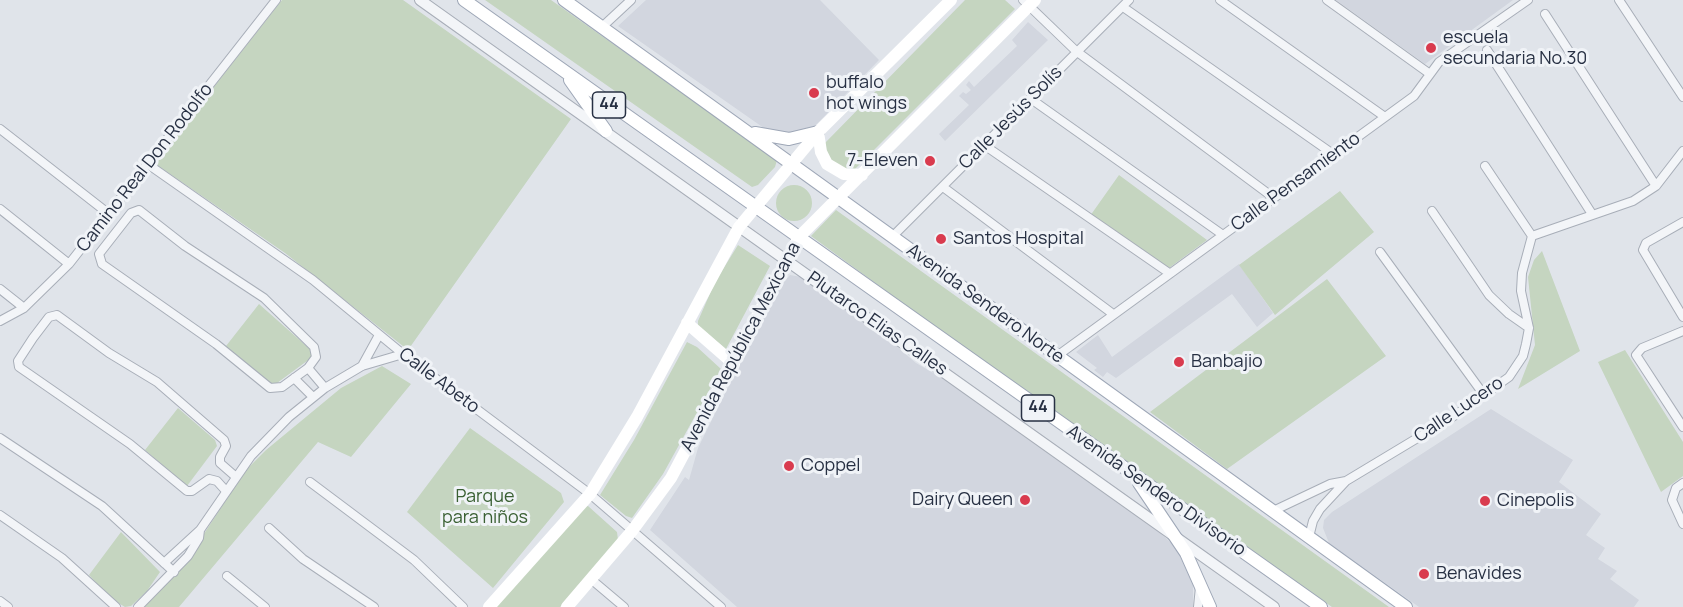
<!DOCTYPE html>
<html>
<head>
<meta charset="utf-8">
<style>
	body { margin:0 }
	canvas { display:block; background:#e0e4ea }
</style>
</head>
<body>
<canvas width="1683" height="607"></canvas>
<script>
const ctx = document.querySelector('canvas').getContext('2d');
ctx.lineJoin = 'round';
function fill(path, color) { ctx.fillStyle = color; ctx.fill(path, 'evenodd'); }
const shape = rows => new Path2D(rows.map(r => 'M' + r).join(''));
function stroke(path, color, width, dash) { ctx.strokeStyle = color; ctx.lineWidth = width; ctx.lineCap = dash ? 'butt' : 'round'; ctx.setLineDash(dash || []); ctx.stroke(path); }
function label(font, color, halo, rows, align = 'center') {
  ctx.font = font + ' Manrope,sans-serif'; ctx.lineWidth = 6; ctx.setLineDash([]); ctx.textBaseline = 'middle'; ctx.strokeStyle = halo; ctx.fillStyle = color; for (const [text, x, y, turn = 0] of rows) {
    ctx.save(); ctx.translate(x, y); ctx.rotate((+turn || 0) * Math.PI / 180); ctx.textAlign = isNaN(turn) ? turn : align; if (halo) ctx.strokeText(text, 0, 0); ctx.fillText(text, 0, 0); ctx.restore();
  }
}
fill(shape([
	[646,0,820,0,879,60,812,129,802,133,771,133,618,26],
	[1336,0,1513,0,1425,64],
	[1028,22,1048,40,945,141,939,134,969,105,959,96,963,92,966,94,971,90,966,85,969,81,974,87,1017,46,1012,40],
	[1239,264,1273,313,1257,327,1232,294,1116,378,1107,372,1103,377,1094,370,1097,368,1076,352,1098,335,1112,357],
	[790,275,801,277,881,333,916,363,949,382,1159,532,1177,548,1193,580,1193,607,737,607,650,530,685,477,689,480,698,448,731,381,781,285],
	[1491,409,1573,460,1559,482,1601,514,1586,535,1605,548,1598,559,1617,571,1610,579,1639,600,1634,607,1419,607,1329,543,1323,528,1324,520,1332,512]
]), '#d2d6df');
fill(shape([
	[282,0,403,0,571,119,408,350,285,253,154,163],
	[485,0,551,0,777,160,775,167,758,185,752,187],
	[965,0,1005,0,1015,9,853,171,847,171,828,159,825,143],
	[1119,175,1207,240,1165,271,1090,216],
	'776 203a18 18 0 1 1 36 0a18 18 0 1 1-36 0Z',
	[1340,191,1374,232,1275,315,1239,265],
	[836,210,1389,607,1332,607,1095,444,811,236],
	[738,245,770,266,726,349,698,326,698,321,715,282],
	[1542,251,1580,351,1518,389,1535,345,1528,277,1534,260],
	[1327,279,1386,356,1227,469,1150,412],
	[259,304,312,351,311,358,273,386,226,346],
	[687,342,697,347,721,369,663,474,632,518,626,516,600,495,634,440],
	[1625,350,1683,442,1683,476,1661,492,1598,362],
	[382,366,411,384,351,457,318,442,179,607,143,607,192,552,245,471,266,450,341,388],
	[178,408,215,440,217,446,187,486,145,450],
	[470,428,561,493,564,502,493,588,407,512],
	[588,506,617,532,618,540,560,607,494,607,582,507],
	[121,532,160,572,147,591,131,606,125,607,110,598,89,575]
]), '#c5d5c0');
const minor = shape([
	[1023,0,1076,51,1274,198],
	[1220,0,1385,117],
	[1327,0,1430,74],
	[1619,0,1683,97],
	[1123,7,1333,154],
	[1545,14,1656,186],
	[602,27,631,0],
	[1487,50,1592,214],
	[1031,99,1223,235],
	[0,129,109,214],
	[984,145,1169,273],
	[149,165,313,280,403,354,590,494,721,607],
	[1485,166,1532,236],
	[943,187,1113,314],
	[0,209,69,264],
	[1432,211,1489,295,1509,314,1529,328],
	[1683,222,1646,243,1643,250,1683,317],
	[1532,236,1633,201,1656,186,1683,151],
	[892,237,1129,0],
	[1380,252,1484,395],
	[0,289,24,308],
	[0,321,24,308,69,264,276,0],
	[1683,331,1642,348,1636,355,1683,427],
	[1057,356,1414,96,1439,62,1528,0],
	[362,366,379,335],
	[308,368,282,387,270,388,216,344,102,264,99,254,131,213,139,210,185,246,264,298,314,347,316,357,308,368,325,388],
	[294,378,313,397],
	[0,438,102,506,174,572],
	[310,482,414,560,463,607],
	[1683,483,1676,488,1672,500,1683,524],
	[226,491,217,481,209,479,192,491,187,491,130,444,19,367,18,361,33,338,49,317,57,315,109,353,157,382,224,440,226,446,220,457,220,463,236,477],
	[1273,511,1330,484,1346,481,1454,416,1509,377,1523,356,1526,344,1529,328,1521,291,1522,273,1532,236],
	[0,515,62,558,116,607],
	[269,528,303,559,374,607],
	[1309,537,1313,521,1320,509,1346,481],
	[164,563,200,530,251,456,289,417,325,388,362,366,403,354],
	[227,576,265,607],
	[592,580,624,607],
	[0,601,8,607],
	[138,607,188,556,199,538,200,530],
	[1198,607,1200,587]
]);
const tertiary = shape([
	[420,0,1274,607]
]);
const primary = shape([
	[464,0,1321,607],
	[564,0,1406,607],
	[570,80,606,131],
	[755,133,789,139,818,132],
	[1139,483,1186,553,1210,607]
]);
stroke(minor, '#a8aeb8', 10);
stroke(tertiary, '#a8aeb8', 12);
stroke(primary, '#9ea7b7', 14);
stroke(minor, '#f3f5f8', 8);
stroke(tertiary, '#f3f5f8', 10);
stroke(shape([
	[818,132,821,152,827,164,844,174,862,175],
	[687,323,734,364],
	[489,607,590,494,637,417,739,227,818,132,951,0],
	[567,607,632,531,671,478,799,237,1035,0]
]), '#fff', 12);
stroke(primary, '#fff', 12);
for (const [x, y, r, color] of [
	[1431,48,6,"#d93b4e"],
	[814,93,6,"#d93b4e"],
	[930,161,6,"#d93b4e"],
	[941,239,6,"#d93b4e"],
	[1179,362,6,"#d93b4e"],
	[789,466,6,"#d93b4e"],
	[1025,500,6,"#d93b4e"],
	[1485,501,6,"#d93b4e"],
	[1424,574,6,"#d93b4e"]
]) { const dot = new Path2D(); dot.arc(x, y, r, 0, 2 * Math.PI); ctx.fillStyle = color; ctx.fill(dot); stroke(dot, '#f0f3f7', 2); }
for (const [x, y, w] of [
	[609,105,33],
	[1038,408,33]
]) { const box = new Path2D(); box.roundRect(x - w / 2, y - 13, w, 26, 4.5); ctx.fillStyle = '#f0f3f7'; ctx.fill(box); stroke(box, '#273043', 1.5); }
label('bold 16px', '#273043', null, [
	["44",609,105],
	["44",1038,408]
]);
label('18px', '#273043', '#f0f3f7', [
	["escuela",1443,38],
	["secundaria No.30",1443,59],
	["buffalo",826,83],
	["hot wings",826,104],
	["7-Eleven",918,161,"right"],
	["Santos Hospital",953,239],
	["Banbajio",1191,362],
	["Coppel",801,466],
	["Dairy Queen",1013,500,"right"],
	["Cinepolis",1497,501],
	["Benavides",1436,574]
], 'left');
label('18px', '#273043', '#f0f3f7', [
	["Calle Jesús Solís",1011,118,-45],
	["Camino Real Don Rodolfo",145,168,-52],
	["Calle Pensamiento",1296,182,-36],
	["Avenida Sendero Norte",985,304,36],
	["Plutarco Elias Calles",877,324,35],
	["Avenida República Mexicana",741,347,-62],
	["Calle Abeto",439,381,37],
	["Calle Lucero",1459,410,-34],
	["Avenida Sendero Divisorio",1156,491,35]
]);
label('18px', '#3a6033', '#f0f3f7', [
	["Parque",485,497],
	["para niños",485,518]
]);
</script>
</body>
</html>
